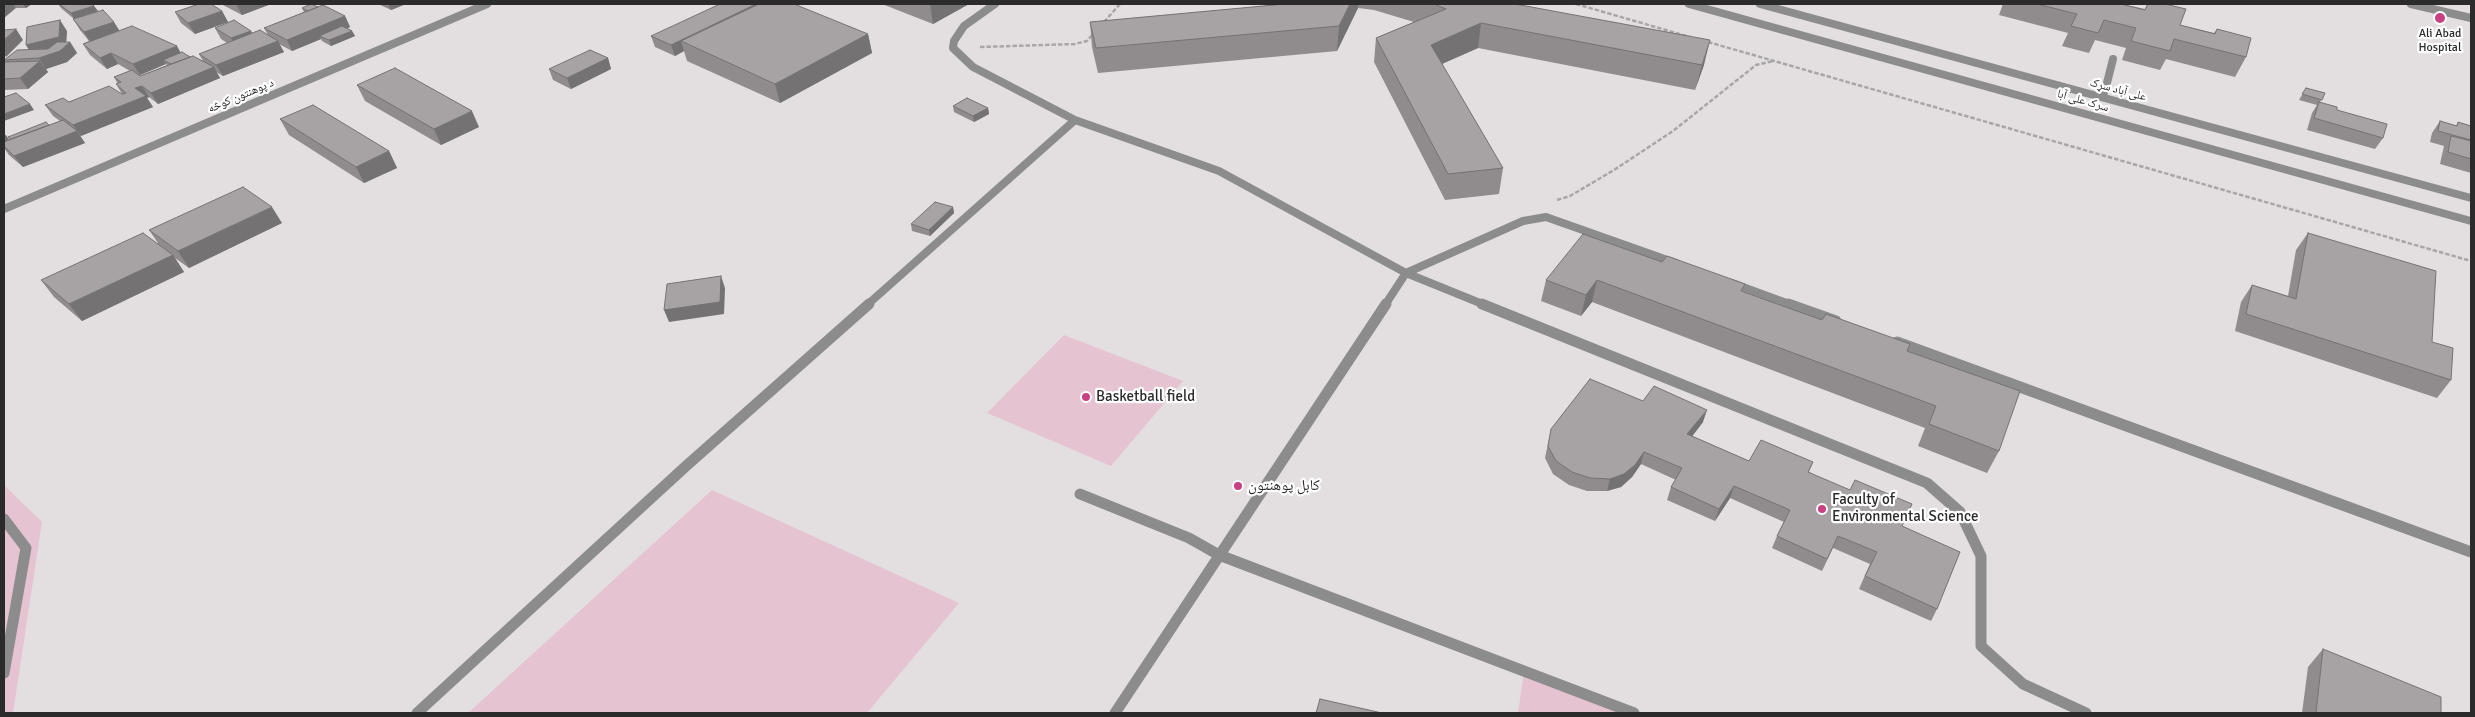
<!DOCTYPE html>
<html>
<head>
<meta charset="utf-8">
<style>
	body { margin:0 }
	#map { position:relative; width:2475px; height:717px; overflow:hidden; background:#e3dfe0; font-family:Signika,sans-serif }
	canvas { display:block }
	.frame { position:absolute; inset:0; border:5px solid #2c2b2b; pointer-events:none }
</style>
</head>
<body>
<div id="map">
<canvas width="2475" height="717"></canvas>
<div class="frame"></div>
</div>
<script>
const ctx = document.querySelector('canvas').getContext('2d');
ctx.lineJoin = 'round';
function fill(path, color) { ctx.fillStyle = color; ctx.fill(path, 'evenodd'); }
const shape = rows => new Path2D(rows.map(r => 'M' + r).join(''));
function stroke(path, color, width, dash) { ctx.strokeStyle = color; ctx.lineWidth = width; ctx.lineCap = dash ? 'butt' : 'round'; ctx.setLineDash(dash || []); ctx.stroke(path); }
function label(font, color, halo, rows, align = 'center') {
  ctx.font = font + ' Signika,"Noto Naskh Arabic",sans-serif'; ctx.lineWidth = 4.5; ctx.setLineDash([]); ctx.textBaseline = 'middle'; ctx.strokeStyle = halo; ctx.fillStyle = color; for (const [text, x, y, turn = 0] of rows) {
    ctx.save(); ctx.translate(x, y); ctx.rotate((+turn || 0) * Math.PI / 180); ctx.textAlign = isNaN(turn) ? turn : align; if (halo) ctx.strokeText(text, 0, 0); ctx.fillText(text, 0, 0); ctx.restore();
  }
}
fill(shape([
	[1064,335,1183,381,1111,466,987,413],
	[4,485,42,522,13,713,4,713],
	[712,490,959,603,867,713,468,713],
	[1524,672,1620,713,1518,713]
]), '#e6c3d0');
stroke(shape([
	[1576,4,1690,37],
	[1104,22,1120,4],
	[1708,42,2471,261],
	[980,47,1075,44,1087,41,1093,34],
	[1557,200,1570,196,1614,170,1673,131,1756,65,1773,61]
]), '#a9a6a7', 2.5, [4.5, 2]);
stroke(shape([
	[995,4,964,26,954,41,953,48,973,67,1075,120,1219,171,1406,273,1485,305],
	[2411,4,2471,18],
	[2100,97,2105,91,2113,59],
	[1732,283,1792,305],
	[867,305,1075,120],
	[1385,305,1406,273,1523,221,1546,217,1676,263]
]), '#8d8c8c', 8);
stroke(shape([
	[1482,304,1927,483,1960,512,1981,556,1981,646,2023,684,2086,713],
	[1788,304,1836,321],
	[1897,342,2471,552],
	[1080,494,1189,538,1219,555,1634,713],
	[4,519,26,548,4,673],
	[417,713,685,467,869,304],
	[1115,713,1386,304]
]), '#8d8c8c', 11);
stroke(shape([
	[1689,4,2471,221],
	[1760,4,2471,198],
	[4,209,487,4]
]), '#8d8c8c', 8);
fill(shape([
	[4,4,32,4,26,8,16,8],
	[58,4,94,6,98,11,83,16,119,31,203,61,199,54,227,43,221,39,215,28,251,31,252,33,268,35,264,28,304,12,302,8,318,7,345,16,350,27,347,28,352,31,355,36,331,46,322,41,321,39,292,51,279,44,284,52,223,76,216,72,220,78,158,104,149,97,147,98,153,107,80,136,85,143,23,167,9,155,4,148,4,133,9,140,10,140,8,137,49,125,60,121,53,116,45,105,122,94,116,84,118,84,114,77,130,71,118,64,107,69,90,55,83,44,89,41,80,30,73,19,74,19,61,8],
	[166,64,167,65,140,76,140,75],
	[222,4,271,4,242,15,223,5],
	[378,4,406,4,391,10],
	[882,4,969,4,933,24],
	[1285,4,1515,4,1704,65,1695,90,1478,48,1442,64,1503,168,1499,194,1445,200,1374,62,1376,38,1414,22,1374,10,1358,8,1337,51,1098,73,1092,47,1090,22],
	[2003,4,2121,4,2145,9,2147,4,2180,25,2214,33,2217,29,2246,57,2235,77,2166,59,2160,70,2122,60,2126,48,2095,40,2089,53,2062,46,2068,33,1999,15],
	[222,11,228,22,195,34,181,23,175,12],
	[67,31,66,42,70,42,77,53,67,62,46,69,48,72,28,89,4,90,4,62,5,62,4,60,29,50,26,45],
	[868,34,872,53,780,103,687,61,684,51,675,56,655,47,651,36],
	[608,58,611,69,571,89,553,80,549,69],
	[357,85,479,127,441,145,365,101],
	[2306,88,2325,93,2320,102,2337,110,2383,138,2375,149,2307,130,2312,113,2317,105,2299,100],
	[953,106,988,108,989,114,974,122,954,112],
	[280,119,389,151,397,168,364,183,289,135],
	[2440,121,2456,126,2458,122,2471,126,2471,173,2440,164,2444,146,2430,142,2432,133],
	[953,207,954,213,930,236,912,231,911,224],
	[282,223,189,268,175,258,184,272,82,321,54,297,41,280,158,243,149,230],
	[2308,233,2432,342,2451,380,2437,398,2235,331,2241,302,2252,285,2288,296,2296,250],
	[1662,262,1907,351,1999,451,1987,473,1918,446,1925,428,1592,302,1581,316,1541,301,1546,280],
	[1643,401,1703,422,1692,436,1749,461,1813,462,1809,472,1902,526,1937,609,1931,621,1859,589,1870,564,1833,548,1822,571,1772,548,1777,536,1784,522,1730,498,1715,521,1667,500,1671,487,1676,480,1641,464,1632,477,1621,487,1607,491,1587,491,1569,485,1553,474,1545,458,1551,429],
	[2323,649,2441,713,2302,713,2308,667]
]), '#908c8d');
fill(shape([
	[4,4,13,4,16,8,4,18],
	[23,4,32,4,26,8],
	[236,4,271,4,242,15],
	[388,4,406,4,391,10],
	[756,4,765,4,681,41,684,51,675,56,671,45],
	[930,4,969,4,933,24],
	[1350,4,1358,4,1358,8,1337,51,1339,26],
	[94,6,98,11,74,19,71,13],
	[222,11,228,22,195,34,188,23],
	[345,16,350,27,323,38,319,36,321,39,292,51,287,40],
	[60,20,67,31,66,45,70,42,77,53,67,62,46,69,39,58,33,56,26,45],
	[114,22,121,33,91,43,84,32],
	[1481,23,1478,48,1428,70,1431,45],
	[16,29,23,40,6,57,4,54,4,40],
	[251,31,257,42,237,49,231,38],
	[352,31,355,36,331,46,329,40],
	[868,34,872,53,780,103,775,84],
	[1710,40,1704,65,1695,90,1702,65],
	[278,41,284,52,223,76,216,65],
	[177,46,183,57,163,60,166,64,140,75,133,64],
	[111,53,118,64,107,69,100,58],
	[608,58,611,69,571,89,567,78],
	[40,61,48,72,28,89,20,78],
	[214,67,220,78,158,104,151,93],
	[142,86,149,97,147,98,153,107,81,136,73,125,135,88],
	[30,104,34,110,4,121,4,114],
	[988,108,989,114,974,122,973,116],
	[472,111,479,127,441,145,434,129],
	[77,131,85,143,23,167,14,156],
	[6,135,10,141,4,144,4,136],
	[389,151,397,168,364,183,356,167],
	[272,207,282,223,189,268,178,251],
	[953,207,954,213,930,236,929,230],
	[173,255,184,272,82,321,69,304],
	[721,276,725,288,724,314,669,322,664,310],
	[1597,280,1592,302,1581,316,1586,295],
	[1707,410,1703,422,1684,447,1687,434],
	[1644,452,1641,464,1632,477,1621,487,1607,491,1610,479],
	[1734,486,1730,498,1715,521,1719,509]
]), '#757273');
const building = shape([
	[59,4,92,4,94,6,71,13,59,4],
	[199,4,211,4,222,11,188,23,175,12,199,4],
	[311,4,318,7,308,11,302,8,311,4],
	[720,4,756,4,671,45,651,36,720,4],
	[759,4,794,4,868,34,775,84,681,41,759,4],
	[1285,4,1350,4,1339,26,1096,48,1090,22,1285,4],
	[1434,4,1515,4,1710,40,1702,65,1481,23,1431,45,1503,168,1448,174,1376,38,1446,9,1434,4],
	[2037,4,2121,4,2145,10,2148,4,2165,4,2186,9,2180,25,2215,34,2217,29,2251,38,2246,57,2174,39,2170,51,2131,41,2136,28,2104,20,2098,33,2071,26,2077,14,2037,4],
	[323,5,345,16,287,40,264,28,323,5],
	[103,10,114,22,84,32,73,19,103,10],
	[60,20,59,37,26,45,27,27,60,20],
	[234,20,251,31,231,38,215,28,234,20],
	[132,26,177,46,133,64,111,53,100,58,83,44,132,26],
	[342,26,352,31,329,40,319,36,342,26],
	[16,29,4,40,4,30,16,29],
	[260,30,278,41,216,65,199,54,260,30],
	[57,42,70,42,60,51,39,58,4,60,17,50,48,49,57,42],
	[590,50,608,58,567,78,549,69,590,50],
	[182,52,190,57,171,64,163,60,182,52],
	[193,56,214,67,151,93,142,86,135,88,146,96,73,125,45,105,63,98,69,102,109,86,122,94,126,93,116,84,121,82,114,77,132,70,140,76,193,56],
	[40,61,20,78,4,79,4,62,40,61],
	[395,68,472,111,434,129,357,85,395,68],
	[2306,88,2325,93,2322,100,2302,94,2306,88],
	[16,93,30,104,4,114,4,97,16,93],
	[967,98,988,108,973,116,953,106,967,98],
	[2319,102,2337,107,2337,110,2387,124,2383,138,2314,118,2319,102],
	[313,105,389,151,356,167,280,119,313,105],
	[63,120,77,131,14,156,4,146,4,142,63,120],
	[2440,121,2457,126,2458,122,2471,126,2471,140,2438,131,2440,121],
	[46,122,49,125,11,139,8,137,46,122],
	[2451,136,2471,141,2471,159,2448,152,2451,136],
	[243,187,272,207,178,251,149,230,243,187],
	[935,202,953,207,929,230,911,224,935,202],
	[143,233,173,255,69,304,41,280,143,233],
	[2308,233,2436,271,2432,342,2453,348,2451,380,2246,314,2252,285,2296,299,2308,233],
	[1583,234,1662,262,1667,256,1745,284,1741,291,1822,320,1826,314,1910,344,1907,351,2020,391,1999,451,1929,424,1936,406,1597,280,1586,295,1546,280,1583,234],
	[721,276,720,302,664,310,667,284,721,276],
	[1590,379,1643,401,1654,386,1707,410,1687,434,1749,461,1761,440,1813,462,1808,472,1850,490,1855,480,1912,504,1902,526,1960,552,1937,609,1865,576,1877,552,1838,536,1827,559,1777,536,1790,510,1734,486,1719,509,1671,487,1682,468,1644,452,1635,465,1624,474,1610,479,1590,478,1572,472,1556,461,1548,446,1551,429,1590,379],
	[2323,649,2441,697,2441,713,2316,713,2323,649],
	[1320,699,1382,713,1316,713,1320,699]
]);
fill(building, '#a7a3a4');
stroke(building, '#757273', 1);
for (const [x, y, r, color] of [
	[2440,18,6,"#c74183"],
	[1086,397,5,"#c74183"],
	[1238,486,5,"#c74183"],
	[1822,509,5,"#c74183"]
]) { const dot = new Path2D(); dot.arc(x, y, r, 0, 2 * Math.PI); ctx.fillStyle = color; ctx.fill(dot); stroke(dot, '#fff', 2); }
label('12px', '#2c2b2b', '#fff', [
	["Ali Abad",2440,34],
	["Hospital",2440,48]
]);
label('12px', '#2c2b2b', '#fff', [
	["علی آباد سړک",2118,90,15],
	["د پوهنتون کوڅه",241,96,-23],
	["سرک علی آبا",2083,101,16]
]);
label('15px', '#2c2b2b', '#fff', [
	["Basketball field",1096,397],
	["کابل پوهنتون",1248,486],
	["Faculty of",1832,500],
	["Environmental Science",1832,517]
], 'left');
</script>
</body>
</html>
